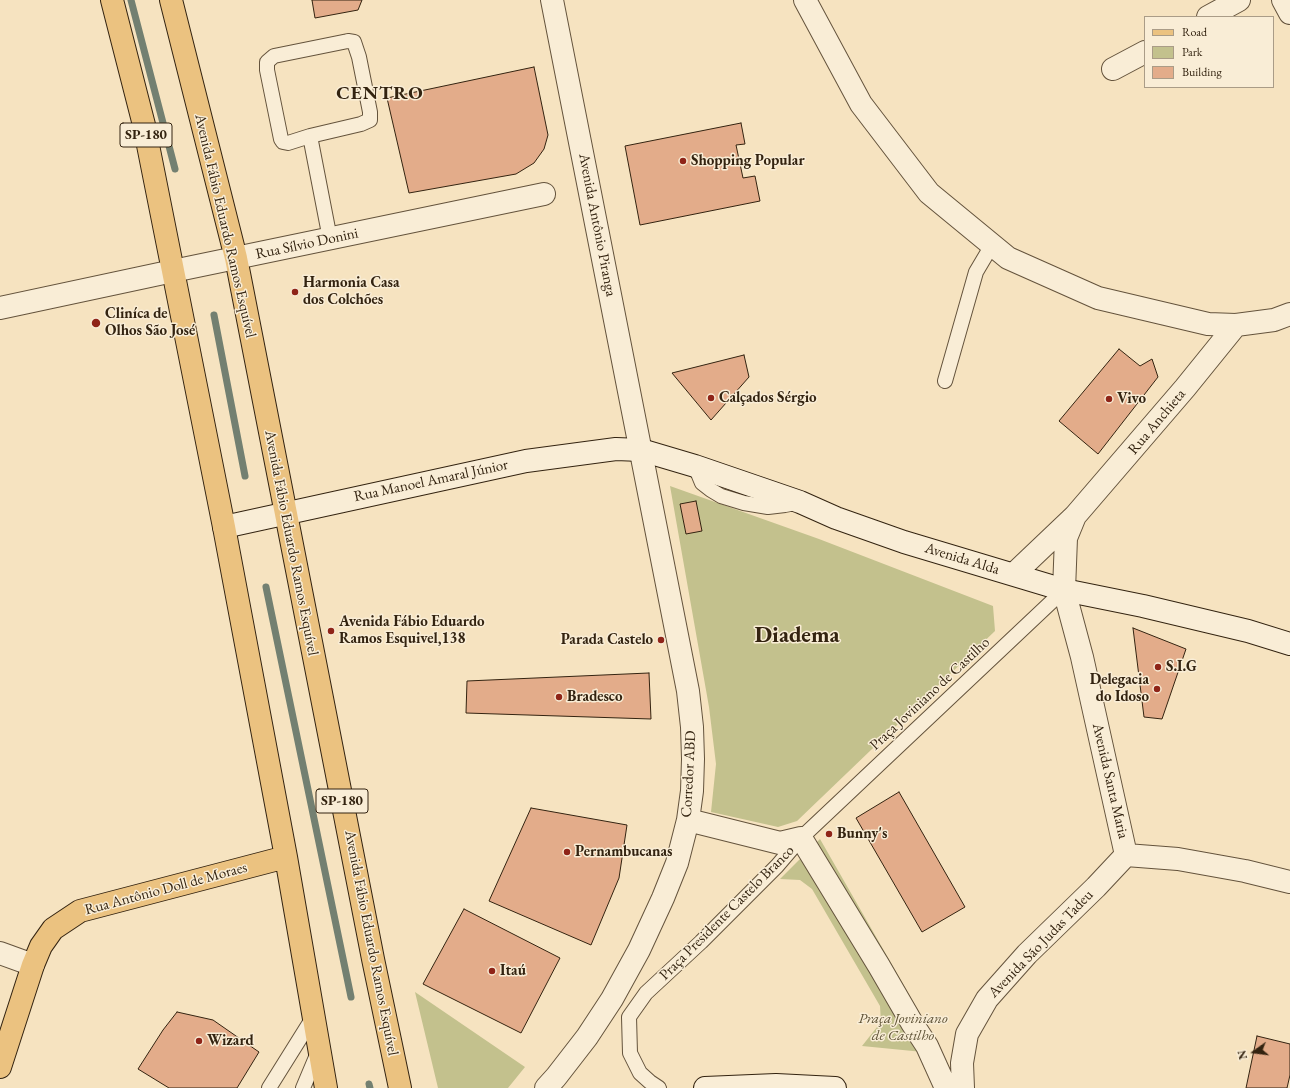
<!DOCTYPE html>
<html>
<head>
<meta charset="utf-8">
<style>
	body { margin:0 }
	#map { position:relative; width:1290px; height:1088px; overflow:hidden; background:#f6e3c0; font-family:"EB Garamond",serif }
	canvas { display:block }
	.legend { position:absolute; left:1144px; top:16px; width:130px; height:72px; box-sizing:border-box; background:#f9edd6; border:1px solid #aa9c87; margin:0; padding:5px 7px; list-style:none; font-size:12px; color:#332310 }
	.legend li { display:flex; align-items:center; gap:8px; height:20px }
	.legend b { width:20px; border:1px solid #aa9c87 }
	.north { position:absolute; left:1234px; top:1032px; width:40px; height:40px; -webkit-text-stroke:3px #f9edd6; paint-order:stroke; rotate:256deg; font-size:11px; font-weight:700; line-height:16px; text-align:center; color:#332310 }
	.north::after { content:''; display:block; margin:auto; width:14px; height:18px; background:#332310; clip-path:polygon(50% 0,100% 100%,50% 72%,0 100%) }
</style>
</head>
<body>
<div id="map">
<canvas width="1290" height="1088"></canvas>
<ul class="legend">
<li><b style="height:5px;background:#ebc280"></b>Road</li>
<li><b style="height:11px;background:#c3c18d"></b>Park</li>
<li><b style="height:11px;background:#e3ac8a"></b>Building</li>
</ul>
<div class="north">N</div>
</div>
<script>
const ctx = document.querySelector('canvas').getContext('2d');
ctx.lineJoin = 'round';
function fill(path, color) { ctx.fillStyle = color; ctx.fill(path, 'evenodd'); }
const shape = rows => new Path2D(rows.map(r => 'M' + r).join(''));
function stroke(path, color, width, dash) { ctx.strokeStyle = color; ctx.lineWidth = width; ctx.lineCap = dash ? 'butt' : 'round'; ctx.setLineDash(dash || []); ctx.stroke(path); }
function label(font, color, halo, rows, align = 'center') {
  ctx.font = font + ' "EB Garamond",serif'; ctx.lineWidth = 3; ctx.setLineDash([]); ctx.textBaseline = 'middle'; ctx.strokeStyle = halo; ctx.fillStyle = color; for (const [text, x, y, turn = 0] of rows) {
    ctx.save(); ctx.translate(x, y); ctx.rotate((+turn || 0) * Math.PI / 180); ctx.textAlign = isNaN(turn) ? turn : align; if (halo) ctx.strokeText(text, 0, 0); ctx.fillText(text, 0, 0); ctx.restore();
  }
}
fill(shape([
	[670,486,819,539,993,606,995,631,797,821,778,827,711,812,716,764,709,707],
	[820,839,938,1045,923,1052,862,1046,881,1022,880,1006,812,889,800,880,780,879],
	[415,992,525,1067,508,1088,438,1088]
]), '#c3c18d');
stroke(shape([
	[131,0,175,169],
	[214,315,245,476],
	[266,587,351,997],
	[369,1084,370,1088]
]), '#738071', 7);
const building = shape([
	[312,0,362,0,358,10,315,18,312,0],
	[534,67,548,135,544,149,534,163,516,174,409,193,387,98,534,67],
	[741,123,745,144,736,145,743,178,755,176,760,201,640,225,625,146,741,123],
	[1119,349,1140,366,1152,359,1158,377,1098,454,1059,421,1119,349],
	[744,355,749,377,711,420,672,373,744,355],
	[696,501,702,531,686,534,680,504,696,501],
	[1133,628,1186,649,1162,719,1144,717,1133,628],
	[649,673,651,719,466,713,467,681,649,673],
	[899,792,965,907,922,932,856,818,899,792],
	[531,808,627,825,619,878,591,945,489,901,531,808],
	[464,909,560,958,521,1033,423,984,464,909],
	[177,1012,213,1020,259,1052,237,1088,169,1088,138,1069,163,1030,177,1012],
	[1257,1036,1290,1044,1290,1075,1287,1088,1246,1088,1257,1036]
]);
fill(building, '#e3ac8a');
stroke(building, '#332310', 1);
const lane = shape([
	[348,41,354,42,359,57,370,112,370,120,361,124,310,136,288,143,283,142,281,139,267,70,267,62,274,56,348,41],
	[310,136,330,239],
	[945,381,976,272,992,245],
	[695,466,702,483,711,490,721,496,744,503,768,507,785,505,796,503],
	[269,1088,314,1016],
	[303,1088,319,1050],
	[659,1088,650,1082,640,1073,630,1053,629,1017,646,993,701,942,777,866,801,838,1064,590]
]);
const street = shape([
	[805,0,861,104,929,193,1008,258,1098,298,1208,324,1236,325,1274,320,1290,314],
	[1283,0,1290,13],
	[1208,17,1239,0],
	[1113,69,1145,52],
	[0,308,173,271,544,194],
	[1075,516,1066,538,1064,590,1082,657,1126,855],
	[1014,574,1075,516,1185,388,1236,325],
	[688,820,780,843,801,838,879,966,912,1023,927,1046,946,1088],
	[1126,855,1178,859,1245,871,1290,882],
	[0,953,33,965],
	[546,1088,556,1077,587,1037,612,999,639,950,663,898,677,863,688,820,692,791,693,759,692,727,688,691,552,0],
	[963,1088,962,1063,967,1034,987,999,1027,954,1096,887,1126,855]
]);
const secondary = shape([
	[224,527,526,461,616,449,641,450,695,466,800,502,836,518,904,542,1064,590,1143,606,1248,631,1290,644],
	[705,1088,776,1085,835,1088]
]);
const primary = shape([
	[112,0,144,125,224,527,286,857,326,1088],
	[171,0,236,258,373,959,400,1088],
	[0,1067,33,965,41,946,53,929,80,911,286,857]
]);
stroke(lane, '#64533c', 16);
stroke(street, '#64533c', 24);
stroke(secondary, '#332310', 24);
stroke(primary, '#332310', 24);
stroke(lane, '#f9edd6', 14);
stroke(street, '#f9edd6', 22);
stroke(secondary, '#f9edd6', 22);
stroke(primary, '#ebc280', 22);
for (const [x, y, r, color] of [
	[683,161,4,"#8f2418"],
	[295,292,4,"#8f2418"],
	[96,323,5,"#8f2418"],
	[711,398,4,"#8f2418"],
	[1109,399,4,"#8f2418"],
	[331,631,4,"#8f2418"],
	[661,640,4,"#8f2418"],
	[1158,667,4,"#8f2418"],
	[1157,689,4,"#8f2418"],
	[559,697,4,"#8f2418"],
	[829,834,4,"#8f2418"],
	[567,852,4,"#8f2418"],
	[492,971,4,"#8f2418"],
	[199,1041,4,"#8f2418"]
]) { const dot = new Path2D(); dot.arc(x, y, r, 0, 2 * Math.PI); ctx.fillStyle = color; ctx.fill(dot); stroke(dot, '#f9edd6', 1.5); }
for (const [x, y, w] of [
	[146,135,52],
	[342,801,52]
]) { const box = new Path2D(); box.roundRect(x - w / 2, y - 12, w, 24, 3); ctx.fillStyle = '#f9edd6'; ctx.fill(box); stroke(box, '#332310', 1); }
label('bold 14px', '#332310', null, [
	["SP-180",146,135],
	["SP-180",342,801]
]);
label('bold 15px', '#332310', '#f9edd6', [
	["Shopping Popular",691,161],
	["Harmonia Casa",303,283],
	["dos Colchões",303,300],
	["Cliníca de",105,314],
	["Olhos São José",105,331],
	["Calçados Sérgio",719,398],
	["Vivo",1117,399],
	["Avenida Fábio Eduardo",339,622],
	["Ramos Esquivel,138",339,639],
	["Parada Castelo",653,640,"right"],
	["S.I.G",1166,667],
	["Delegacia",1149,680,"right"],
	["do Idoso",1149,697,"right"],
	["Bradesco",567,697],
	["Bunny's",837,834],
	["Pernambucanas",575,852],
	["Itaú",500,971],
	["Wizard",207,1041]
], 'left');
label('15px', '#332310', '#f9edd6', [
	["Avenida Antônio Piranga",597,225,79],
	["Avenida Fábio Eduardo Ramos Esquível",225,226,77],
	["Rua Sílvio Donini",307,244,-12],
	["Rua Anchieta",1157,422,-50],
	["Rua Manoel Amaral Júnior",431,481,-12],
	["Avenida Fábio Eduardo Ramos Esquível",291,543,79],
	["Avenida Alda",962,559,17],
	["Praça Joviniano de Castilho",930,694,-43],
	["Corredor ABD",689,774,-87],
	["Avenida Santa Maria",1110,781,77],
	["Rua Antônio Doll de Moraes",166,889,-15],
	["Praça Presidente Castelo Branco",727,913,-45],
	["Avenida Fábio Eduardo Ramos Esquível",371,943,79],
	["Avenida São Judas Tadeu",1041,944,-46]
]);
label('italic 15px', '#5e5236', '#f9edd6', [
	["Praça Joviniano",903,1019],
	["de Castilho",903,1036]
]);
ctx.letterSpacing = '1px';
label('bold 19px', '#332310', '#f9edd6', [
	["CENTRO",380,94]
]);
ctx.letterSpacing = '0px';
label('bold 23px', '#332310', '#f9edd6', [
	["Diadema",797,636]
]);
</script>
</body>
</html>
